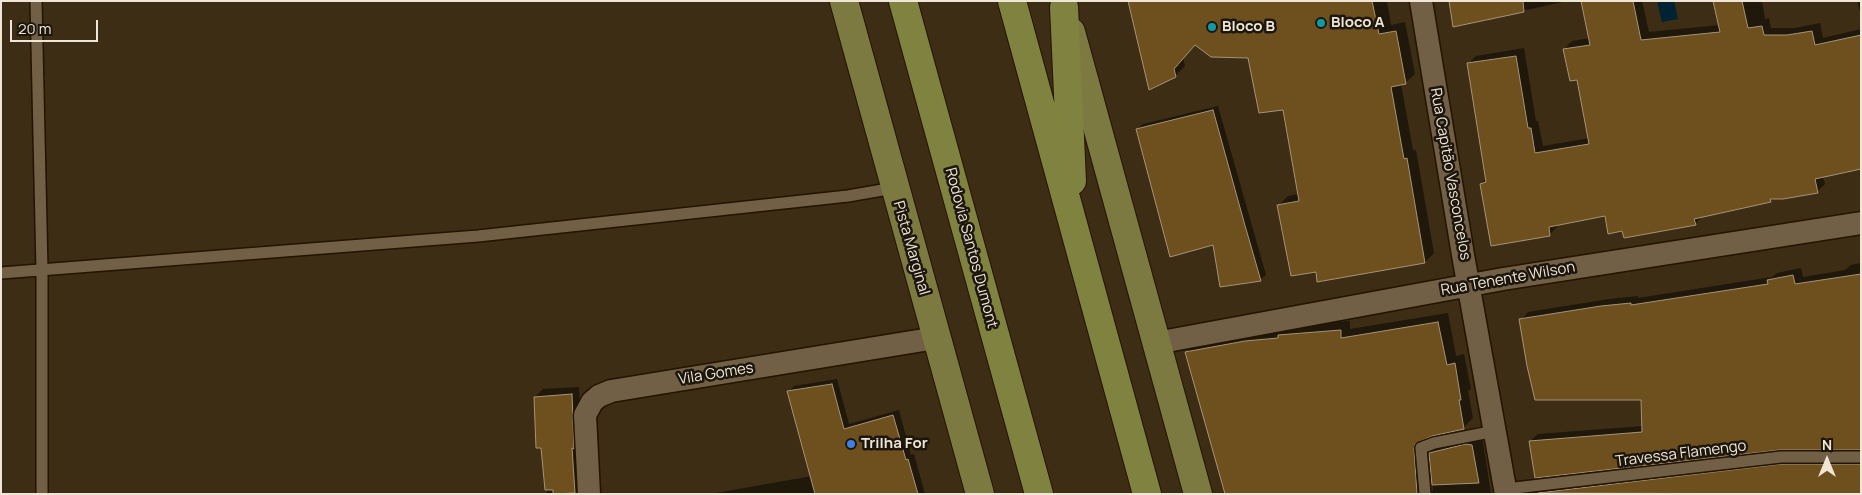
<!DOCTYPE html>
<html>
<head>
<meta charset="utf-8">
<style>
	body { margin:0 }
	#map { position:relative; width:1862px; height:495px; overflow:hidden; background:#3c2d14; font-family:Manrope,sans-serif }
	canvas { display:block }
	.frame { position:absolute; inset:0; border:2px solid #f0e6d7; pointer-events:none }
	.north { position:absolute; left:1802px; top:435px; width:50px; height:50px; -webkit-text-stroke:4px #1d160c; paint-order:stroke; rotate:0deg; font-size:14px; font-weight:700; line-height:20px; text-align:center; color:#f0e6d7 }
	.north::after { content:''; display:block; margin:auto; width:18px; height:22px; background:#f0e6d7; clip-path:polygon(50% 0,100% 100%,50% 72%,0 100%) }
	.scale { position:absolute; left:10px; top:20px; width:88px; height:22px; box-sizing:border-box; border:2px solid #f0e6d7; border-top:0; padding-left:6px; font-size:15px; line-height:18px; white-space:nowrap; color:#f0e6d7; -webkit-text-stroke:4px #1d160c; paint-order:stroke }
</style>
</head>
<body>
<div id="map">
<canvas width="1862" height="495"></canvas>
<div class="frame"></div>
<div class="north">N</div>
<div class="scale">20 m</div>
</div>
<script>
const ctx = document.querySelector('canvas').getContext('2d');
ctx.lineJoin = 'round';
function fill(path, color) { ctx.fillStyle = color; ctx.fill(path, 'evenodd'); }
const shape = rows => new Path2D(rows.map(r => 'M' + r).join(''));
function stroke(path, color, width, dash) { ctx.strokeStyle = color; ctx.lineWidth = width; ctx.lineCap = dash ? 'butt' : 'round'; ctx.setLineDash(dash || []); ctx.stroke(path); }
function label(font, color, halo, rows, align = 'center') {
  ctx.font = font + ' Manrope,sans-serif'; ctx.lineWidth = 5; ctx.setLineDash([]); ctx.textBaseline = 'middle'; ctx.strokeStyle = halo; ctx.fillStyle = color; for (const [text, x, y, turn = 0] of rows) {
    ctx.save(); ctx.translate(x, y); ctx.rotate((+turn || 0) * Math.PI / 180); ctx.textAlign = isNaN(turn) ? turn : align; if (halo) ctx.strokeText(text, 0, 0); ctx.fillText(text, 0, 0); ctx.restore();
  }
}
fill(shape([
	[1657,1,1674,1,1678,19,1662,22]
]), '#002333');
fill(shape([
	[1129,1,1387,1,1391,25,1405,22,1415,74,1405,83,1401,84,1413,150,1416,150,1434,253,1425,262,1317,271,1278,206,1288,196,1299,194,1284,108,1249,57,1195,44,1183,58,1185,66,1175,76],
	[1450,1,1567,1,1454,26],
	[1583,1,1642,1,1649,32,1720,25,1715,1,1762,1,1765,19,1769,18,1771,28,1795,28,1820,23,1823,38,1861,29,1861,168,1823,176,1825,184,1817,192,1774,198,1770,201,1703,216,1695,224,1623,229,1606,214,1557,224,1558,226,1550,234,1481,184,1486,179,1468,64,1476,56,1524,48,1536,121,1538,121,1543,146,1590,138,1578,78,1564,49,1572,41,1590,38],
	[1857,1,1861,1,1861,16],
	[1218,106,1266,275,1260,280,1137,129,1143,124],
	[1861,263,1861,448,1530,441,1538,434,1643,426,1642,399,1521,320,1528,312,1609,299,1638,296,1638,298,1772,277,1777,273,1801,268,1803,277,1845,270,1851,265],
	[1448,313,1456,356,1464,354,1471,389,1468,391,1473,418,1463,428,1432,434,1423,439,1427,484,1429,489,1433,491,1430,453,1440,444,1482,436,1491,494,1225,494,1221,481,1222,479,1187,352,1197,342,1289,325,1350,321,1350,329],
	[837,379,849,424,899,410,911,455,914,454,925,494,710,494,812,476,789,392,794,386],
	[579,387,583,494,547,494,543,446,535,397,543,389],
	[1790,457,1861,457,1861,494,1539,493,1547,486]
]), '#0007');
const building = shape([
	[1128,1,1372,1,1379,34,1396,31,1406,84,1391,87,1404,159,1407,158,1425,263,1317,282,1316,272,1291,276,1277,205,1299,201,1283,110,1259,113,1248,58,1211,57,1195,45,1174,69,1176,77,1149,90,1128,1],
	[1449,1,1523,1,1524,12,1453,27,1449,1],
	[1581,1,1633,1,1641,40,1720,32,1713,1,1742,1,1748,28,1762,26,1764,35,1787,35,1812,31,1815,45,1861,35,1861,169,1815,179,1818,193,1783,199,1770,199,1771,202,1694,219,1696,225,1624,238,1622,231,1608,234,1605,216,1549,227,1550,236,1491,246,1480,184,1486,182,1467,63,1516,56,1528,128,1531,128,1535,153,1589,144,1577,80,1570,81,1563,49,1590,45,1581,1],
	[1213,110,1244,222,1261,281,1220,287,1213,245,1170,257,1136,129,1213,110],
	[1861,274,1861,450,1780,450,1535,478,1529,441,1642,432,1641,400,1535,400,1527,366,1519,319,1601,306,1631,303,1631,305,1768,284,1767,280,1793,275,1795,284,1861,274],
	[1438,322,1447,365,1455,363,1461,400,1459,400,1464,429,1432,436,1415,444,1414,449,1417,494,1225,494,1185,352,1245,341,1278,338,1278,335,1341,330,1341,338,1438,322],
	[832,384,844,429,893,415,906,460,908,459,918,494,815,494,787,391,832,384],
	[572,394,574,449,572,448,575,493,553,494,553,490,545,490,541,448,536,448,534,397,572,394],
	[1466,444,1472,445,1479,483,1432,485,1429,453,1466,444],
	[1781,464,1861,464,1861,494,1538,493,1781,464]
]);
fill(building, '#6e501f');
stroke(building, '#a69378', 1);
const service = shape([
	[36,1,42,270,42,494],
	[1,273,478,236,848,196,894,188],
	[1506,489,1781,457,1861,457],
	[1425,494,1421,448,1434,443,1495,431]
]);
const minor = shape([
	[1421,1,1463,255,1506,494],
	[1156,343,1503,279,1861,223],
	[589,494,585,415,592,402,599,396,611,391,936,338]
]);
const primary = shape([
	[844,1,980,494],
	[1071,32,1198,494]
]);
const trunk = shape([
	[903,1,1039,494],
	[1012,1,1147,494],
	[1064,7,1072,181]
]);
stroke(service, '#231400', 14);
stroke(minor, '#231400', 25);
stroke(primary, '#231400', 30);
stroke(trunk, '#231400', 30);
stroke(service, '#726046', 11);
stroke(minor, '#726046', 22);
stroke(primary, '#7d7a41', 28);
stroke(trunk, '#808240', 28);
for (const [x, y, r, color] of [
	[1321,23,5,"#0f9aa8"],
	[1212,27,5,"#0f9aa8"],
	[851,444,5,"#3f7fe0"]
]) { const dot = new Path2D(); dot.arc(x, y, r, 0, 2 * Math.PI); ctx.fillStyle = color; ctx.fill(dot); stroke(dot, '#1d160c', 2); }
label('bold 15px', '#f0e6d7', '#1d160c', [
	["Bloco A",1331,23],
	["Bloco B",1222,27],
	["Trilha For",861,444]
], 'left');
label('15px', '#f0e6d7', '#1d160c', [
	["Rua Capitão Vasconcelos",1450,174,80],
	["Pista Marginal",911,248,74],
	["Rodovia Santos Dumont",971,248,75],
	["Rua Tenente Wilson",1508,279,-10],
	["Vila Gomes",716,374,-9],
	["Travessa Flamengo",1681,454,-7]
]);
</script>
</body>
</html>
